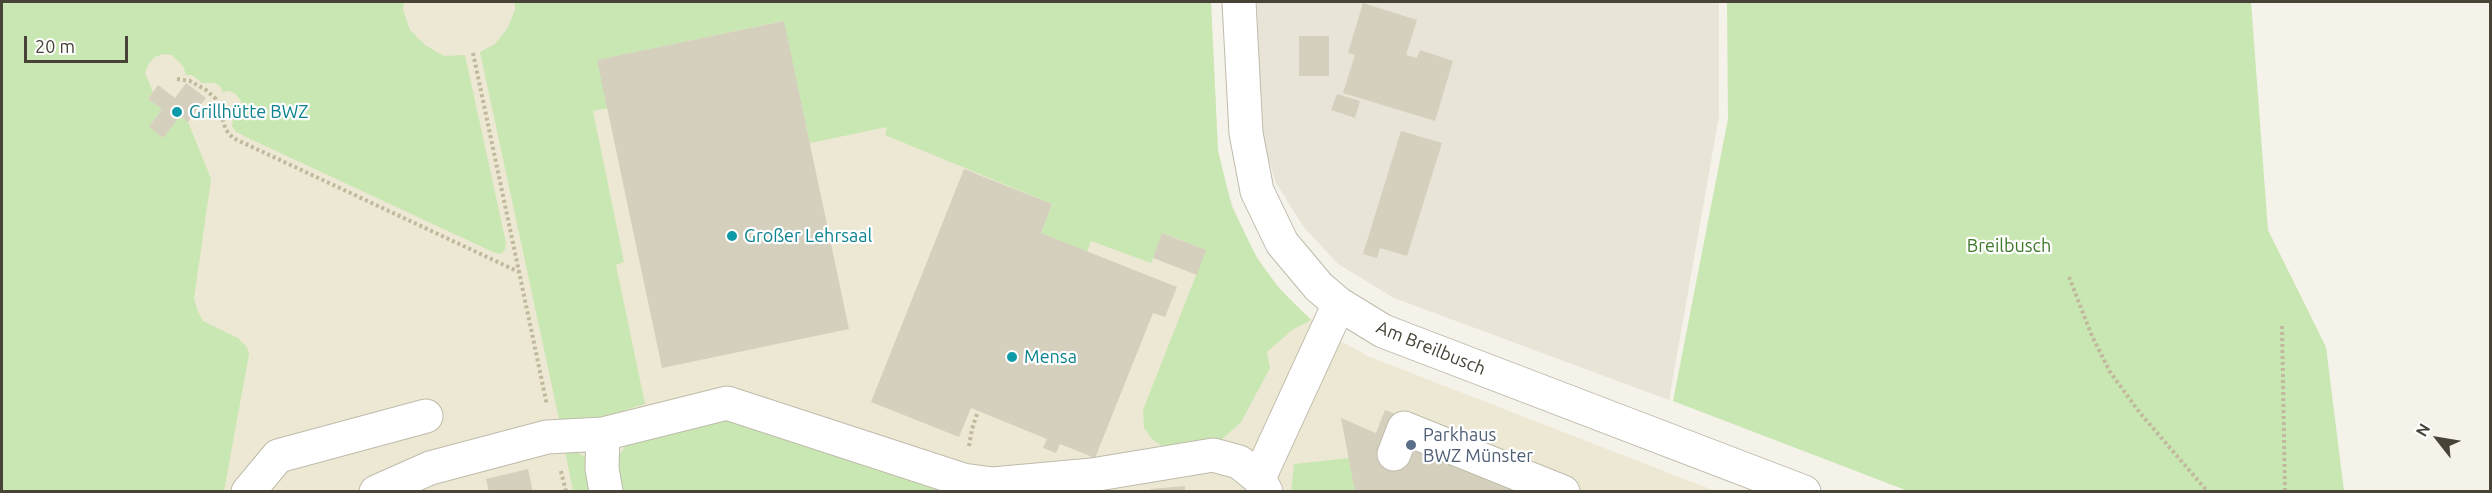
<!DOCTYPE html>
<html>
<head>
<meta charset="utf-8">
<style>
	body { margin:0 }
	#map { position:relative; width:2492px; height:493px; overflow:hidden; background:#f4f2e9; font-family:Ubuntu,sans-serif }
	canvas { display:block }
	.frame { position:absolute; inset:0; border:3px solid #474337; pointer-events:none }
	.north { position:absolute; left:2408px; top:409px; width:60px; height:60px; -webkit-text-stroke:4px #fff; paint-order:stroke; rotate:301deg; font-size:16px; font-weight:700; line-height:24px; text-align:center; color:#474337 }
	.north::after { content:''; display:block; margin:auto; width:21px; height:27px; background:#474337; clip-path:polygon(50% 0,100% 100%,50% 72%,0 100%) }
	.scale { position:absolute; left:24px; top:36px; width:104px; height:27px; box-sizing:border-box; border:3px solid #474337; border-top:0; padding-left:8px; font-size:18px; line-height:21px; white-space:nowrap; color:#474337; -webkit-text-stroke:4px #fff; paint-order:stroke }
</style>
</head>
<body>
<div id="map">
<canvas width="2492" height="493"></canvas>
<div class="frame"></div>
<div class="north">N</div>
<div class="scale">20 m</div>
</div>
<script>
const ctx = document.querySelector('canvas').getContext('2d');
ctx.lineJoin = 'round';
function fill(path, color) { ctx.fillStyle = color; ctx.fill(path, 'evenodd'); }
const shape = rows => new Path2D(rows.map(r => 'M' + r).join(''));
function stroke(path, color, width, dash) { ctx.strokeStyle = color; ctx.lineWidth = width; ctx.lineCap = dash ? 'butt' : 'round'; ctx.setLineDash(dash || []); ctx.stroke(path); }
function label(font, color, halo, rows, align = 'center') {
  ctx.font = font + ' Ubuntu,sans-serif'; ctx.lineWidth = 4.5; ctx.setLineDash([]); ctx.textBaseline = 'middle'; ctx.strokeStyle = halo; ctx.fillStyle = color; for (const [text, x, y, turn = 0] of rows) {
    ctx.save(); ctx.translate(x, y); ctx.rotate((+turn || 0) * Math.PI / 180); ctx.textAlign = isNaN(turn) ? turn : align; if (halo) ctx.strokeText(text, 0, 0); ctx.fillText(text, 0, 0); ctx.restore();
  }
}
fill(shape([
	[1257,2,1719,2,1719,116,1669,400,1394,298,1338,264,1303,226,1276,183,1262,139]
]), '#e8e4d7');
fill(shape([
	[2,2,1211,2,1218,150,1226,188,1247,241,1268,274,1292,303,1336,339,1370,357,1715,491,2,491]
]), '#ede8d3');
fill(shape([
	[2,2,404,2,403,10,410,30,425,45,444,56,465,55,506,243,505,250,500,254,493,252,244,136,235,131,232,126,233,119,242,103,236,94,229,91,223,92,220,86,215,83,202,83,192,75,186,75,183,66,172,55,163,54,155,57,149,63,145,73,153,92,148,99,162,109,149,127,163,138,180,116,188,122,211,179,194,299,198,312,203,321,238,338,247,347,249,354,224,491,2,491],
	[515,2,1211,2,1218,151,1232,207,1257,258,1279,288,1311,320,1292,330,1267,352,1270,368,1241,422,1220,441,1172,452,1153,440,1144,428,1143,410,1206,250,1163,233,1151,263,1091,241,1087,252,1041,233,1052,204,885,135,887,127,810,143,783,21,598,60,608,108,593,111,624,262,616,265,645,404,596,419,559,419,480,52,495,44,507,29,515,10],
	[1727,2,2251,2,2268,230,2326,347,2344,491,1908,491,1673,401,1728,119],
	[727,421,952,485,951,492,618,492,618,457,626,445,688,422],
	[573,450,585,457,589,467,592,491,573,491,565,451],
	[1349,458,1355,491,1291,492,1294,464]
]), '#c9e7b2');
fill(shape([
	[1363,3,1417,20,1406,55,1417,58,1420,50,1453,61,1435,121,1343,93,1355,55,1348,53],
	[784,21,849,329,662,368,597,60],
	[1299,36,1329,36,1329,76,1299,76],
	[186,83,206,98,188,122,180,116,163,138,149,127,162,109,148,99,158,85,175,98],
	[1337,94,1360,101,1355,118,1331,110],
	[1401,131,1442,143,1407,256,1380,248,1377,258,1363,254],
	[964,169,1052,204,1041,233,1177,287,1165,317,1153,313,1095,458,1060,444,1056,453,1043,448,1047,439,971,408,959,437,871,402],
	[1162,233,1206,250,1197,275,1153,258],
	[1385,410,1565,480,1585,492,1355,492,1341,418,1376,433],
	[528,469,533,492,489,492,486,479],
	[1185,486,1185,492,1150,492,1150,489]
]), '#d5cfbe');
const minor = shape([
	[1239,2,1246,133,1257,191,1282,243,1319,287,1339,304,1383,331,1804,492],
	[1394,454,1404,428,1563,492],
	[1259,478,1339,304],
	[248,492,278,456,426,416],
	[376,492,430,468,547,437,603,434],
	[606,492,602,468,603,434,727,403,963,480,993,484,1092,475,1213,455,1239,462,1259,478,1266,492]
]);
stroke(minor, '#bfbbab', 35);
stroke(shape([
	[473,53,547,405],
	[177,79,190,81,206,90,216,99,226,130,233,138,519,272],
	[2069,277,2092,336,2110,372,2140,413,2208,492],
	[2282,326,2285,492],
	[969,446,972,429,978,411],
	[561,471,566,492]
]), '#c1b89d', 4, [3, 3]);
stroke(minor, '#fff', 33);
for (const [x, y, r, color] of [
	[177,112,6,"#0f9aa8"],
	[732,236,6,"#0f9aa8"],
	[1012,357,6,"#0f9aa8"],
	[1411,445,6,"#5c6f8a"]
]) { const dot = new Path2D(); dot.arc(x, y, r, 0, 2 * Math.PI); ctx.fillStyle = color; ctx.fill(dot); stroke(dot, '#fff', 2); }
label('18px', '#0d838f', '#fff', [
	["Grillhütte BWZ",189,112],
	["Großer Lehrsaal",744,236],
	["Mensa",1024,357]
], 'left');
label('18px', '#3f782b', '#fff', [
	["Breilbusch",2009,246]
]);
label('18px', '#474337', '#fff', [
	["Am Breilbusch",1431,348,22]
]);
label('18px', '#4e5e75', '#fff', [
	["Parkhaus",1423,435],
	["BWZ Münster",1423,456]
], 'left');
</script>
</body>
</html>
